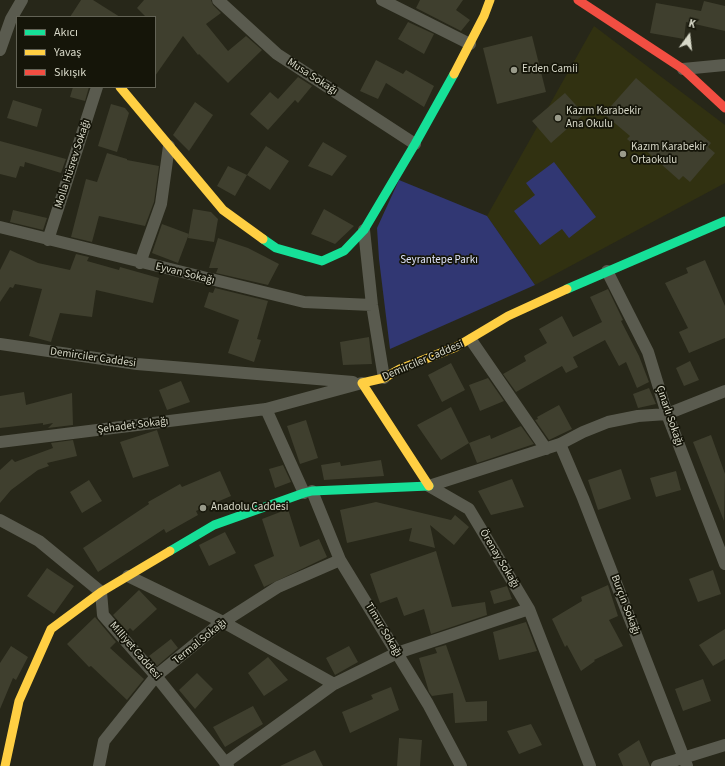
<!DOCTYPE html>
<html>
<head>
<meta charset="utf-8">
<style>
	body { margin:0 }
	#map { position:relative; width:725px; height:766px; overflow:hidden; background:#272719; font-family:"Source Sans 3",sans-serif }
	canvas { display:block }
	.legend { position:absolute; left:16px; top:16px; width:140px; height:72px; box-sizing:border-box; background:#151509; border:1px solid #636356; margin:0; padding:5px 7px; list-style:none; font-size:12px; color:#d8d9c9 }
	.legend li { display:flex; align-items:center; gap:8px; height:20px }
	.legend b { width:20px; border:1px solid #636356 }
	.north { position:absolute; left:669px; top:16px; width:40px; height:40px; -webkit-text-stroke:3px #151509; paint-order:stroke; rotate:15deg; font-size:11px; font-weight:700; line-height:16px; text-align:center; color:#d8d9c9 }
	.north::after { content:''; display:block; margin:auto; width:14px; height:18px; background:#d8d9c9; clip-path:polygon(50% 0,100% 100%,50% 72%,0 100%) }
</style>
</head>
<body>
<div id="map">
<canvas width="725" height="766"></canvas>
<ul class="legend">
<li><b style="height:5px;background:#16e098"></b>Akıcı</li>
<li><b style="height:5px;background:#ffcf43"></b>Yavaş</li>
<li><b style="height:5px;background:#f24e42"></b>Sıkışık</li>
</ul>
<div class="north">K</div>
</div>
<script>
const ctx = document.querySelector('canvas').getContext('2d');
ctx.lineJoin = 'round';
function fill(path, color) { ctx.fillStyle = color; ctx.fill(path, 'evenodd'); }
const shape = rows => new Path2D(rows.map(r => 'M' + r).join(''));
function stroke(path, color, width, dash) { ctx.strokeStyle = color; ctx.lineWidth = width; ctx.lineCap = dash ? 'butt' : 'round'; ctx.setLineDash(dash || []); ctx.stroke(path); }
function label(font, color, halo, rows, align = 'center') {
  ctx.font = font + ' "Source Sans 3",sans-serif'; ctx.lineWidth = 3.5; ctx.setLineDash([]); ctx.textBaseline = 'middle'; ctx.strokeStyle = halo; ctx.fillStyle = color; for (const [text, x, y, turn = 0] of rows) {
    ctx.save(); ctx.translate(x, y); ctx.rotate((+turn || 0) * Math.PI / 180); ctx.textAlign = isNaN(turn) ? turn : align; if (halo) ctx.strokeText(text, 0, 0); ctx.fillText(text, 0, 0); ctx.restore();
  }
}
fill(shape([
	[594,26,725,125,725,183,535,285,487,216]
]), '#313111');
fill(shape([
	[554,162,596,217,569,238,562,229,540,245,514,211,535,195,526,183],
	[399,180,487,216,535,285,390,349,379,259,377,228]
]), '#313773');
fill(shape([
	[81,0,93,0,120,17,70,17],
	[144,0,211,0,213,5,221,13,206,24,228,51,246,36,262,50,228,83,199,54,198,55,183,36,155,76,155,17,146,17,137,8],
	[420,0,463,0,456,10,470,20,461,31,416,8],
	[704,1,725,6,725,31,686,22,684,39,650,33,656,3,701,11],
	[408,22,434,34,424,54,398,39],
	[532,36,546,92,497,104,483,48],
	[376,60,403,74,406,70,434,86,424,107,386,83,378,99,360,91],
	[298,77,312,86,298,103,295,100,268,130,250,114,270,92,278,99],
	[636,78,711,143,708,147,715,153,690,182,683,176,679,180,643,148,641,151,627,139,630,136,604,114],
	[73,87,89,87,85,101,70,97],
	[565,93,584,114,551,143,532,121],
	[13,100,42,109,37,127,7,118],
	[195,102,213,115,189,151,173,135],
	[111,104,125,108,129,113,117,152,98,146],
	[0,141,66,159,61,173,25,162,24,167,20,166,16,178,0,174],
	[323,142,347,156,332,176,308,166],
	[266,146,289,161,270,190,247,175],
	[107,153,127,159,127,160,159,166,154,202,145,226,99,216,92,242,71,237,86,179,97,182],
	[228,166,247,175,235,196,217,186],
	[193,209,211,212,218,219,214,242,188,238],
	[324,209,354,226,335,244,311,234],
	[13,210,47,218,43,230,10,222],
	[162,224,189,234,178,263,152,253],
	[218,238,248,248,279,264,268,285,216,273,218,268,209,268],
	[10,250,38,263,70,270,76,254,89,257,87,261,119,270,120,267,159,278,153,303,96,290,92,317,60,313,51,342,29,336,42,289,15,284,13,288,10,287,0,302,0,270],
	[705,260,725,306,725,338,689,353,679,332,688,328,665,283,688,273,686,268],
	[215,288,268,301,257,339,261,340,254,362,228,353,239,320,204,307,209,292,213,293],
	[608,289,623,320,621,321,639,356,649,382,637,388,626,362,619,366,605,340,573,357,578,367,566,373,562,366,516,392,503,374,526,361,524,356,547,343,539,329,562,316,573,337,602,322,590,297],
	[369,337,372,364,343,365,340,342],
	[690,361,699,380,684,386,676,368],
	[451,363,465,390,442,402,428,375],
	[488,378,504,401,480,411,469,385],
	[181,381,190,402,167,410,159,390],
	[649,388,656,404,638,408,633,394],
	[24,392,26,405,72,393,73,425,48,428,53,423,43,425,43,423,0,428,0,396],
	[559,405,572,429,549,440,535,420,538,419,537,417],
	[451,407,469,443,441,460,417,425],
	[306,420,318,458,300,464,287,426],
	[521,426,534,444,477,463,469,443,490,435,491,439],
	[157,430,169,466,133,478,120,442],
	[711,435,725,474,724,521,693,442],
	[73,440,77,456,47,463,49,466,38,470,11,490,0,503,0,470,12,459,15,462,53,448,51,443],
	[381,460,384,476,324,480,321,465,340,462,341,466],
	[283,465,291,482,275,488,269,469],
	[621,469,631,499,598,510,588,480],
	[220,471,231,496,196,511,198,515,166,533,164,529,98,572,83,548,149,504,148,502,180,484,182,487],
	[676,471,681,490,656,497,650,478],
	[512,479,524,507,491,515,478,491],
	[89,480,102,501,82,513,70,492],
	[376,502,451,520,455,515,469,527,454,545,430,525,435,548,409,541,412,528,347,543,340,510],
	[288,509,300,547,319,539,327,557,264,587,254,565,274,556,262,519],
	[225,532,236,553,209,566,199,545],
	[436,551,452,607,485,602,487,615,431,634,424,609,404,616,397,597,380,603,370,574],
	[47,568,74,586,54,614,27,596],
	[713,570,721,594,698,602,689,579],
	[608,585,618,616,609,620,623,646,594,660,595,661,581,671,567,645,565,647,552,619,582,601,581,597],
	[507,586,512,599,494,604,490,591],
	[139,590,157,609,133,631,130,628,127,631,113,615],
	[95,617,116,642,110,648,144,679,127,700,91,666,89,667,67,644],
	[526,622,537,651,499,660,493,632],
	[725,629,725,659,713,666,699,645],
	[171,639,178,648,157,666,149,656],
	[446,645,466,702,487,701,487,721,455,723,453,693,432,696,429,692,419,658,437,653,435,648],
	[11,646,28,657,16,680,13,678,0,709,0,663],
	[349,646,358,662,335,675,326,658],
	[268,657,288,680,264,696,248,673],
	[197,673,213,689,195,709,179,690],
	[703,679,711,701,683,711,675,689],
	[391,687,399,710,350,733,342,712,373,699,371,695],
	[253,706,263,724,225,747,213,727],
	[531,724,542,745,519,754,507,731],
	[399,738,422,740,420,766,397,766],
	[639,740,650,766,623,766,618,754],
	[315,750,323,766,280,766]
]), '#3f3f2e');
stroke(shape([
	[218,0,277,54,415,144],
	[382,0,470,44],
	[0,50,11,19,22,0],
	[683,69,725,65],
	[0,227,304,302,372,305],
	[364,230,372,305,384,378],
	[48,240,97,87],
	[140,263,161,204,169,146],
	[607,271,648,352,667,414,725,564],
	[471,340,546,449],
	[0,344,137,364,353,382],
	[266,409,304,493],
	[0,442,266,409,362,383],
	[560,444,583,498,687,766],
	[429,486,469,509,529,609,590,766],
	[429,486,560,444,583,432,608,422,638,416,667,414,725,391],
	[312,491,340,560,428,704,461,766],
	[0,520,39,541,101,592,103,615,156,676,228,766],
	[128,576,223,622,334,684,397,653,529,609],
	[225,763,334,684],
	[99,766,104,741,156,676,217,626,278,587,340,560],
	[657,766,725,745]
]), '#5a5b4f', 12);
stroke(shape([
	[263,239,276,248,322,261,344,251,364,230,415,144,454,74],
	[567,289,725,221],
	[170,551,214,525,304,493,312,491,429,486]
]), '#16e098', 9);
stroke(shape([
	[454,74,484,16,490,0],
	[120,87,223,210,263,239],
	[429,486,362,383,384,378,400,369,456,347,508,316,567,289],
	[5,766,19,701,51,629,101,592,170,551]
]), '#ffcf43', 9);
stroke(shape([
	[578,0,683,69,725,108]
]), '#f24e42', 9);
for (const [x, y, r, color] of [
	[514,70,4,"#9a9b8b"],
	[558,118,4,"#9a9b8b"],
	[623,154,4,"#9a9b8b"],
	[203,508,4,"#9a9b8b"]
]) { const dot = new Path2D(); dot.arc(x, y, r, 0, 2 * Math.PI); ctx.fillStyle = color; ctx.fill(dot); stroke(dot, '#151509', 1.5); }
label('11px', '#d8d9c9', '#151509', [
	["Erden Camii",522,70],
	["Kazım Karabekir",566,112],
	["Ana Okulu",566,125],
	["Kazım Karabekir",631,148],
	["Ortaokulu",631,161],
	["Anadolu Caddesi",211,508]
], 'left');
label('11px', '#d8d9c9', '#151509', [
	["Musa Sokağı",312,77,33],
	["Molla Hüsrev Sokağı",73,164,-72],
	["Eyvan Sokağı",185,274,14],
	["Demirciler Caddesi",93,358,8],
	["Demirciler Caddesi",423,361,-23],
	["Çınarlı Sokağı",669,416,71],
	["Şehadet Sokağı",133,426,-7],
	["Örenay Sokağı",499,559,59],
	["Burçin Sokağı",625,605,69],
	["Timur Sokağı",383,630,59],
	["Termal Sokağı",200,642,-39],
	["Milliyet Caddesi",135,651,49]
]);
label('11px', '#dee3fa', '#151509', [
	["Seyrantepe Parkı",439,261]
]);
</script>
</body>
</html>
